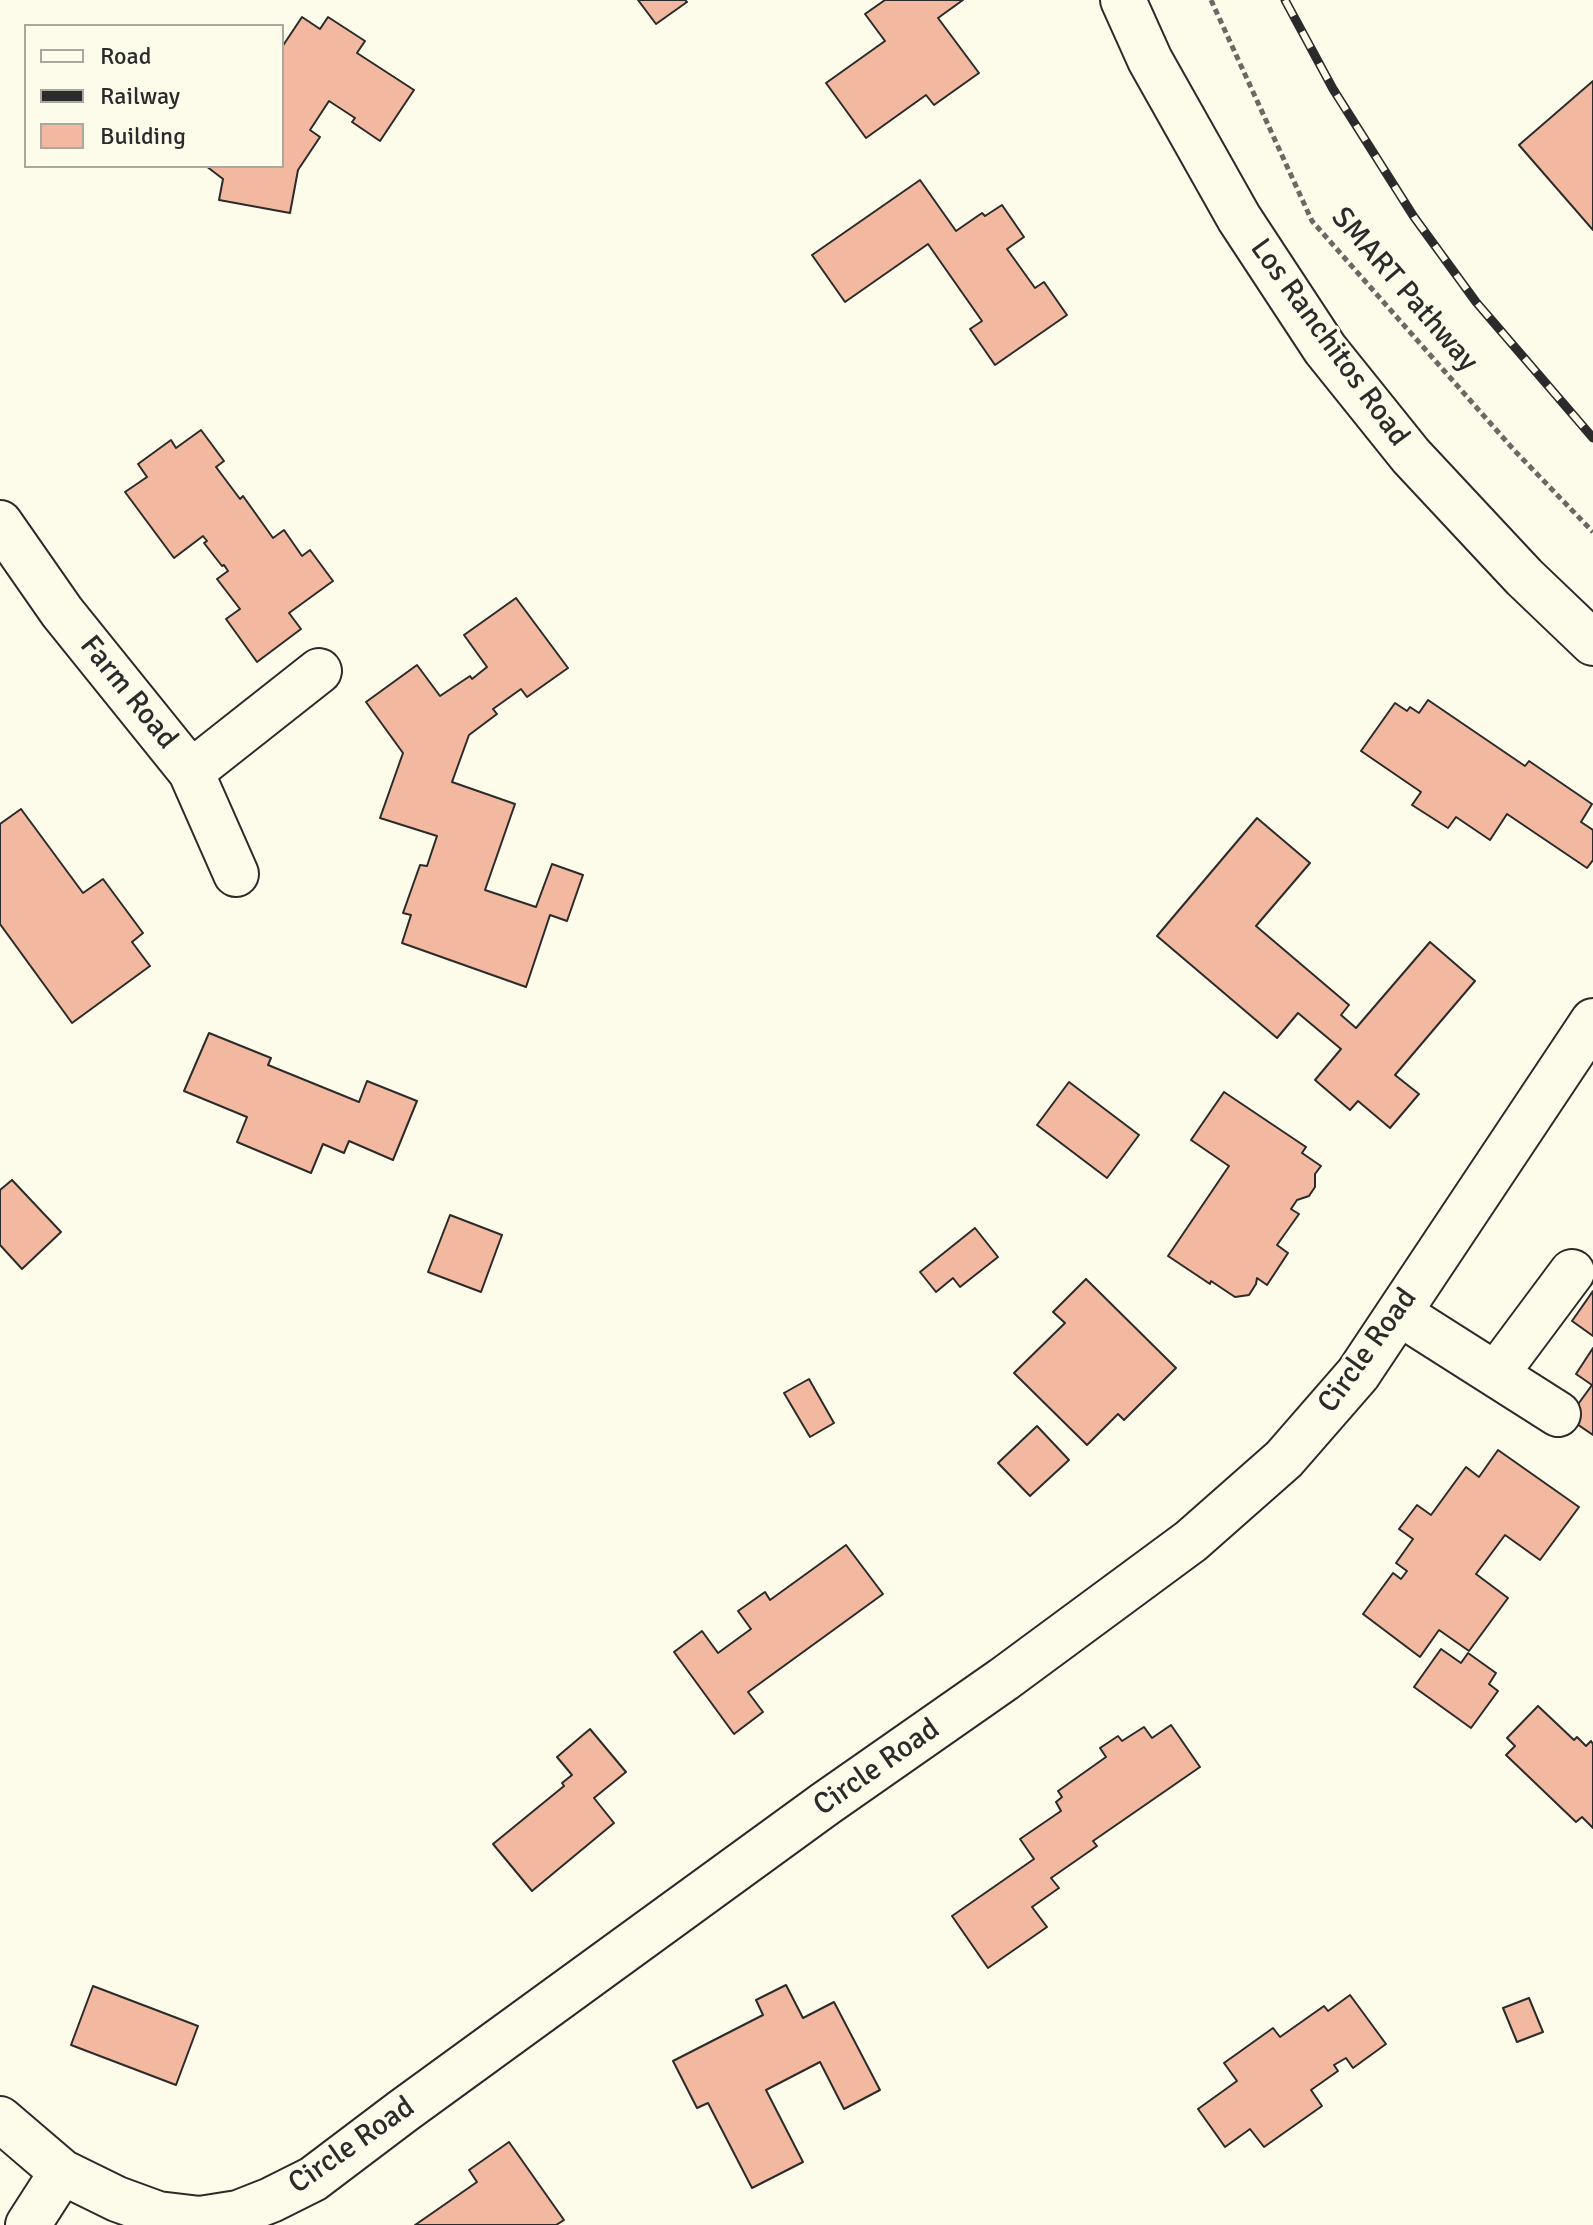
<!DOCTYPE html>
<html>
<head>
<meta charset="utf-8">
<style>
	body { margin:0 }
	#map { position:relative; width:1593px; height:2225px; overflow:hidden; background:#fdfbea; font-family:Signika,sans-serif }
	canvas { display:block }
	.legend { position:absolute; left:24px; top:24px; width:260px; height:144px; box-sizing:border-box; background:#fdfbea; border:2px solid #a9a89e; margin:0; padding:10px 14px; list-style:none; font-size:24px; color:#2b2b2b }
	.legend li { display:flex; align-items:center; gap:16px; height:40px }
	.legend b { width:40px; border:2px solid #a9a89e }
</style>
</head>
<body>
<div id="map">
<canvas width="1593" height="2225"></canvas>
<ul class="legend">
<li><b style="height:10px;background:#fdfbea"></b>Road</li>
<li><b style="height:10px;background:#2b2b2b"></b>Railway</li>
<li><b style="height:22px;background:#f2b8a0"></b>Building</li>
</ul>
</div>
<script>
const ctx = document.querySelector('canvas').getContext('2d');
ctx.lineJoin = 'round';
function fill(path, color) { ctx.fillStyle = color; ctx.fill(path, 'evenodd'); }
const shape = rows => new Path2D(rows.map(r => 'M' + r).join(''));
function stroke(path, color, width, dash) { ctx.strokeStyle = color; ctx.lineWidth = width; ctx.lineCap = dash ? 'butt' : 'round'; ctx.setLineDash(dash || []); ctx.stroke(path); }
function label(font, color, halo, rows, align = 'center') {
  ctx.font = font + ' Signika,sans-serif'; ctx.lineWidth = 6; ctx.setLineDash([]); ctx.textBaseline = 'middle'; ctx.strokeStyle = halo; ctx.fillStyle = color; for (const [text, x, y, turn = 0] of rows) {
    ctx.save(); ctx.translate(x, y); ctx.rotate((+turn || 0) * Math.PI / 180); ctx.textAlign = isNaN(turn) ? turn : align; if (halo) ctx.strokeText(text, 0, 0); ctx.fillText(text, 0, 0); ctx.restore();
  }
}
const building = shape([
	[638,0,685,0,687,2,656,24,638,0],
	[885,0,963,0,938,18,979,73,934,105,926,95,866,138,826,83,885,41,865,14,885,0],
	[302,17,320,29,328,17,365,41,357,53,414,90,380,141,352,122,355,118,329,101,310,130,320,137,298,170,290,213,219,200,223,179,206,166,282,166,282,47,302,17],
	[1593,81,1593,230,1519,145,1593,81],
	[920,180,956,231,982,213,985,216,1002,205,1024,237,1007,249,1035,288,1044,282,1067,315,995,365,970,329,982,321,928,244,845,302,812,255,920,180],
	[201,430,224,461,216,467,240,499,243,496,273,538,284,530,302,556,310,550,333,581,289,613,301,629,257,662,226,619,240,609,217,579,228,571,224,565,222,566,204,543,207,541,203,536,174,558,125,492,147,477,138,464,171,440,176,448,201,430],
	[516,598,568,668,527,697,521,689,493,709,497,714,469,735,452,782,515,804,485,890,536,907,552,864,583,875,567,921,550,915,526,987,402,943,411,915,403,913,420,865,427,866,437,836,380,818,403,753,366,702,417,665,440,696,470,676,472,679,487,667,464,635,516,598],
	[1428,700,1525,766,1529,761,1592,804,1581,822,1593,830,1593,860,1587,868,1507,814,1490,840,1456,817,1448,828,1412,805,1421,792,1361,751,1395,703,1407,711,1410,707,1419,713,1428,700],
	[21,809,83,893,103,879,143,933,132,942,150,966,72,1023,0,924,0,824,21,809],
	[1257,818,1310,863,1256,926,1349,1005,1341,1015,1356,1028,1430,942,1475,981,1395,1075,1419,1094,1390,1128,1358,1101,1350,1110,1315,1080,1341,1049,1298,1013,1277,1038,1157,936,1257,818],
	[209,1033,271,1058,268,1065,359,1102,367,1081,417,1101,393,1160,349,1141,344,1153,323,1144,311,1173,237,1142,247,1117,184,1091,209,1033],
	[1069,1082,1139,1135,1107,1178,1037,1125,1069,1082],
	[1224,1092,1306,1147,1302,1153,1321,1166,1315,1174,1315,1187,1309,1196,1297,1200,1291,1209,1299,1214,1277,1245,1288,1253,1267,1285,1257,1278,1256,1284,1249,1295,1235,1297,1211,1281,1210,1284,1168,1256,1229,1166,1191,1140,1224,1092],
	[12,1180,61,1232,22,1269,0,1245,0,1190,12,1180],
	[450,1215,502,1235,481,1292,428,1272,450,1215],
	[975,1228,998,1257,960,1287,953,1278,936,1292,920,1272,975,1228],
	[1086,1279,1176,1368,1124,1420,1118,1414,1087,1445,1014,1373,1065,1323,1053,1312,1086,1279],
	[1593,1291,1593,1336,1572,1321,1593,1291],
	[1593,1348,1593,1435,1568,1418,1592,1385,1576,1374,1593,1348],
	[809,1379,834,1423,810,1437,784,1393,809,1379],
	[1037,1426,1069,1460,1030,1496,998,1463,1037,1426],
	[1498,1450,1579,1507,1540,1560,1505,1535,1476,1574,1508,1598,1469,1651,1439,1630,1420,1657,1363,1614,1393,1573,1401,1579,1407,1571,1396,1563,1413,1539,1399,1529,1417,1505,1431,1515,1466,1467,1479,1477,1498,1450],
	[846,1545,883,1594,748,1692,763,1712,734,1734,674,1652,702,1631,718,1653,751,1629,738,1611,765,1592,770,1600,846,1545],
	[1441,1649,1461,1663,1468,1653,1496,1673,1489,1684,1498,1691,1471,1728,1414,1687,1441,1649],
	[1538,1706,1574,1740,1577,1737,1586,1746,1591,1741,1593,1744,1593,1828,1582,1817,1576,1822,1506,1755,1515,1746,1507,1738,1538,1706],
	[1171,1725,1200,1767,1093,1841,1097,1846,1051,1878,1059,1888,1032,1907,1047,1927,988,1968,952,1916,1034,1859,1020,1839,1061,1811,1056,1802,1062,1797,1058,1791,1106,1757,1100,1748,1118,1736,1122,1741,1144,1727,1152,1738,1171,1725],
	[590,1729,626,1772,594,1798,614,1823,532,1891,493,1844,564,1786,562,1783,572,1775,557,1757,590,1729],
	[786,1985,803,2018,834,2002,880,2090,844,2109,820,2062,766,2090,803,2162,752,2188,708,2103,697,2108,673,2061,763,2015,756,2000,786,1985],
	[93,1986,198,2026,176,2085,71,2045,93,1986],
	[1350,1995,1386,2044,1353,2068,1346,2058,1334,2065,1338,2071,1311,2090,1322,2106,1264,2147,1250,2129,1225,2147,1198,2109,1237,2081,1224,2063,1273,2028,1280,2037,1324,2006,1328,2011,1350,1995],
	[1529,1998,1543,2032,1517,2042,1503,2008,1529,1998],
	[509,2142,564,2220,556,2225,415,2225,477,2182,469,2170,509,2142]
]);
fill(building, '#f2b8a0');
stroke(building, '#2b2b2b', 2);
const minor = shape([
	[0,523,62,612,191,772,236,874],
	[191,772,319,671],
	[1399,1313,1558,1414],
	[1496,1374,1572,1272],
	[0,2119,62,2172,117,2199,158,2214,200,2219,238,2213,271,2200,313,2179,403,2111,825,1804,1004,1679,1191,1541,1284,1459,1358,1374,1593,1021],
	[28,2225,62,2172]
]);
const major = shape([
	[1123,0,1150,60,1239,218,1325,349,1411,456,1524,577,1593,643]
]);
stroke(minor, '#2b2b2b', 48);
stroke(major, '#2b2b2b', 48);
stroke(shape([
	[1211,0,1312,221,1514,450,1593,532]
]), '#6a6964', 5, [6, 4]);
stroke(minor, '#fdfbea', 44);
stroke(major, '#fdfbea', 44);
const rail = shape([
	[1285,0,1333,89,1414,217,1476,302,1593,438]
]);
stroke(rail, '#2b2b2b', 9);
stroke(rail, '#fdfbea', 6, [18]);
label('30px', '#2b2b2b', '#fdfbea', [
	["SMART Pathway",1404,290,49],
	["Los Ranchitos Road",1329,343,54],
	["Farm Road",128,693,51],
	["Circle Road",1368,1351,-54],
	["Circle Road",877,1768,-35],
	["Circle Road",352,2146,-35]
]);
</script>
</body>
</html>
